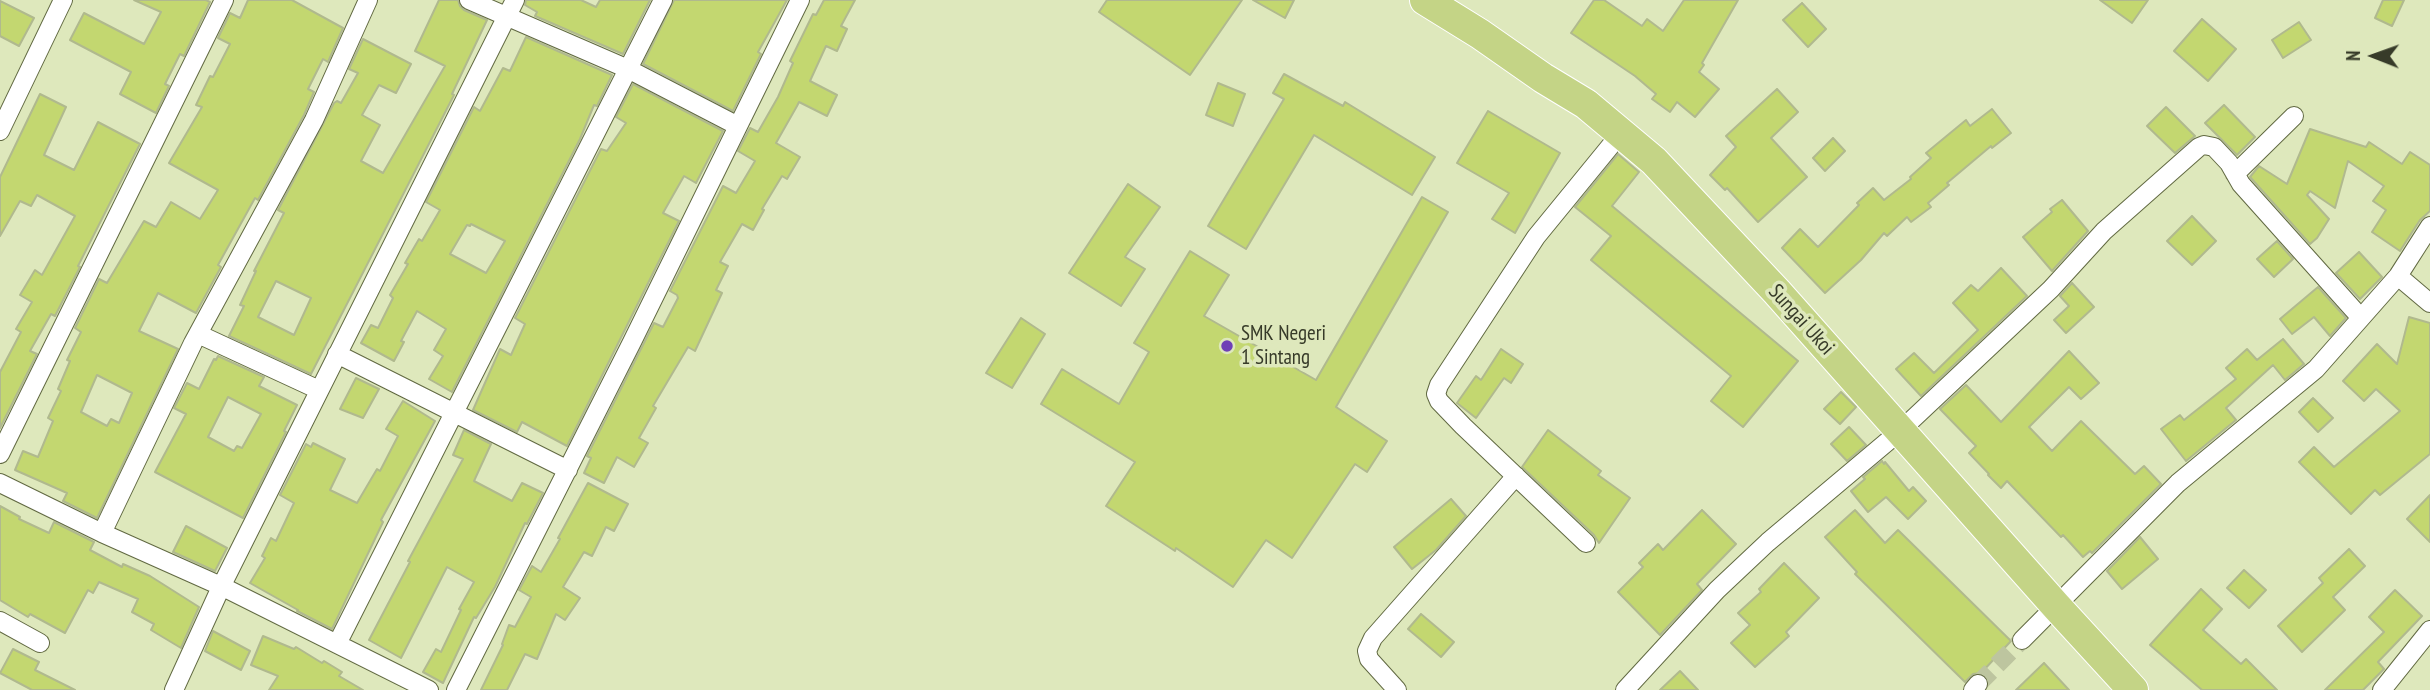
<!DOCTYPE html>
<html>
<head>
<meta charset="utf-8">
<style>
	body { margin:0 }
	#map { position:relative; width:2430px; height:690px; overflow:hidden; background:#dee8bc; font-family:"PT Sans Narrow",sans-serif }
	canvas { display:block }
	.north { position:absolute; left:2339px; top:21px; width:70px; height:70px; -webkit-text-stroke:5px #dee8bc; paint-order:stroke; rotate:271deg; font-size:19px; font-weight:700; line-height:28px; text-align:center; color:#373b29 }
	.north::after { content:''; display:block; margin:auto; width:24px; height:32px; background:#373b29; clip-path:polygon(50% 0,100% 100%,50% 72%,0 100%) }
</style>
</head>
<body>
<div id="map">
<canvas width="2430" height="690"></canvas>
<div class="north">N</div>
</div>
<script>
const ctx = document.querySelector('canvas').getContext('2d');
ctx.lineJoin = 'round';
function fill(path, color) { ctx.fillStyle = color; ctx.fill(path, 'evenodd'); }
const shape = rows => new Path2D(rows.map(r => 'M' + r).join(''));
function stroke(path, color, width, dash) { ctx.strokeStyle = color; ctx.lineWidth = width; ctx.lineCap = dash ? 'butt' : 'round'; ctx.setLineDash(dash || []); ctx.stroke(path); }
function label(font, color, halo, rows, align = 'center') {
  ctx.font = font + ' "PT Sans Narrow",sans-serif'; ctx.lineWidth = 7; ctx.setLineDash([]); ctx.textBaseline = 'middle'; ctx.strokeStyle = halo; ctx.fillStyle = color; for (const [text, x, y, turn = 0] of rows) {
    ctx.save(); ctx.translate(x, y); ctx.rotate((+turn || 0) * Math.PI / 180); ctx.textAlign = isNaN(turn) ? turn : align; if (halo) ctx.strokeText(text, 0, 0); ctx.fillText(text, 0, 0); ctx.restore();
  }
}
const building = shape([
	[134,0,206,0,210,2,184,56,180,54,165,84,169,86,156,113,120,94,131,72,70,40,84,13,144,44,161,12,134,0],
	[248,0,292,0,343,28,328,62,323,59,308,89,314,92,304,115,258,200,255,198,218,265,221,267,196,313,158,293,139,331,178,349,97,518,63,501,67,493,15,470,23,451,38,457,53,421,48,418,61,391,58,389,70,361,67,360,81,332,75,328,99,279,107,283,144,221,156,227,171,202,200,219,218,190,169,163,202,107,196,105,210,76,213,77,230,44,218,38,230,13,240,18,248,0],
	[97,375,132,393,119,423,111,419,107,426,81,412,97,375],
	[439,0,458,0,460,6,464,10,487,20,452,94,454,95,311,374,229,336,244,306,240,305,256,271,254,271,284,213,278,210,334,103,337,101,341,103,358,73,349,69,363,39,411,64,396,93,379,85,362,115,380,125,361,161,383,173,445,66,415,51,439,0],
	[276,281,311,298,294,335,258,317,276,281],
	[526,0,581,0,596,7,600,0,650,0,623,54,535,16,537,12,525,5,526,0],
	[674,0,787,0,758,52,761,54,733,111,643,64,674,0],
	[824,0,855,0,841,26,847,29,837,51,826,46,810,81,837,95,827,116,799,102,797,106,776,143,800,157,787,179,782,176,762,209,764,210,753,230,742,224,720,262,728,266,716,290,722,293,695,351,688,347,653,406,656,408,639,438,648,443,634,467,617,457,604,483,584,473,591,458,587,456,654,323,663,327,678,298,677,295,670,291,723,186,736,193,755,161,738,151,750,128,758,132,778,97,793,63,790,61,813,14,816,15,824,0],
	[1107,0,1242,0,1190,75,1099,12,1107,0],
	[1253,0,1294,0,1285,18,1253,0],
	[1594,0,1604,0,1642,26,1647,19,1663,31,1684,0,1738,0,1702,63,1704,65,1699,72,1719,89,1695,117,1677,102,1670,112,1652,99,1656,94,1635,76,1571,33,1594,0],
	[2100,0,2148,0,2132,23,2100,0],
	[2383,0,2404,0,2392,26,2375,18,2383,0],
	[0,1,34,18,19,46,0,36,0,1],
	[1802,3,1826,29,1808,47,1783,20,1802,3],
	[2202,19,2236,49,2208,81,2174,51,2202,19],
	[2299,22,2311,40,2283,58,2272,40,2299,22],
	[526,37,612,75,597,106,594,105,580,139,452,392,429,379,443,356,434,350,446,329,417,311,401,341,404,342,394,361,361,343,371,325,378,328,393,298,390,295,408,264,405,263,419,239,422,241,440,210,426,202,474,107,480,111,503,68,510,71,526,37],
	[471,224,505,241,486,273,450,254,467,225,470,226,471,224],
	[1284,74,1343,106,1345,102,1435,157,1412,195,1314,135,1246,249,1208,226,1284,99,1273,93,1284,74],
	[1218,83,1245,94,1233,126,1206,115,1218,83],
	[633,84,723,131,696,183,684,176,663,213,679,221,567,446,522,422,517,432,473,410,500,349,511,355,525,324,515,318,601,149,607,151,626,123,616,117,633,84],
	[1777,89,1798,112,1771,138,1807,177,1758,222,1727,188,1725,190,1710,175,1736,147,1726,136,1777,89],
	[40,94,66,107,44,155,74,170,98,122,140,144,78,266,80,267,55,316,51,314,30,351,37,354,0,428,0,372,21,332,16,329,32,302,20,295,35,270,42,275,75,216,37,195,31,206,20,201,0,236,0,177,40,94],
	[2224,105,2255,137,2237,155,2205,123,2224,105],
	[2166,107,2195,136,2175,153,2147,126,2166,107],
	[1992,109,2011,133,1992,148,1991,146,1947,183,1949,185,1928,203,1931,207,1911,222,1907,217,1887,236,1884,233,1861,260,1825,293,1782,248,1800,229,1818,247,1859,205,1857,203,1873,188,1884,200,1911,179,1910,177,1931,158,1926,153,1966,120,1970,126,1992,109],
	[1488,111,1560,153,1515,233,1492,219,1509,193,1457,163,1488,111],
	[2310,129,2366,147,2369,142,2402,164,2410,152,2430,165,2430,211,2420,220,2400,251,2372,232,2386,210,2373,201,2384,186,2348,161,2335,208,2310,191,2307,195,2329,219,2317,238,2310,244,2250,177,2259,166,2287,184,2310,129],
	[1833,138,1845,151,1825,171,1813,158,1833,138],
	[1618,154,1639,172,1612,206,1798,361,1743,427,1711,401,1731,376,1591,260,1611,236,1575,207,1618,154],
	[1128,184,1160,207,1125,257,1145,269,1121,306,1069,273,1128,184],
	[1422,197,1448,212,1336,407,1387,441,1367,472,1355,464,1292,558,1266,540,1233,587,1176,548,1175,551,1106,506,1135,462,1041,404,1062,369,1119,404,1149,352,1134,343,1190,251,1229,275,1204,316,1316,380,1422,197],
	[2062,200,2088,231,2052,271,2023,237,2052,212,2050,209,2062,200],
	[2192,216,2216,241,2192,265,2167,241,2192,216],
	[2277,241,2293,259,2274,277,2257,259,2277,241],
	[2359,252,2382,277,2360,299,2336,273,2359,252],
	[2001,268,2027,296,1921,396,1896,369,1914,353,1934,373,1978,330,1953,303,1971,285,1978,291,2001,268],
	[2072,283,2094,307,2066,333,2054,320,2069,306,2060,296,2072,283],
	[2318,287,2346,318,2330,336,2314,317,2292,334,2280,319,2318,287],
	[2409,317,2430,323,2430,454,2380,495,2375,490,2351,514,2299,462,2314,447,2334,467,2400,411,2376,389,2364,401,2343,381,2377,344,2397,364,2409,317],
	[1021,318,1045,334,1012,388,986,373,1021,318],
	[2283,339,2304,364,2285,380,2273,365,2226,408,2236,420,2186,461,2161,429,2180,415,2184,420,2236,379,2226,368,2247,349,2257,360,2283,339],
	[1501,349,1523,364,1511,383,1504,378,1476,418,1457,403,1476,376,1481,380,1501,349],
	[2069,351,2099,383,2081,399,2069,387,2029,427,2052,451,2081,421,2135,474,2144,466,2161,484,2092,553,2090,551,2083,557,2063,535,2061,537,2007,481,2001,488,1988,475,1989,474,1969,453,1976,446,1940,409,1966,385,2001,422,2069,351],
	[218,356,264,377,259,386,297,405,284,431,286,432,243,518,155,472,186,414,174,408,187,383,199,389,214,359,216,360,218,356],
	[228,397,261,414,242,448,237,446,234,451,208,437,228,397],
	[356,378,379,389,363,418,340,409,356,378],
	[1841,392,1856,407,1840,424,1824,409,1841,392],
	[2313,398,2333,418,2318,432,2299,412,2313,398],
	[403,401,435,421,381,520,383,522,332,629,297,611,298,610,250,583,265,558,262,556,271,538,276,541,294,503,280,495,306,444,311,447,313,443,345,459,330,490,357,503,377,469,380,471,398,436,386,429,403,401],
	[1849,427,1866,445,1847,461,1831,444,1849,427],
	[464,430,491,444,474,481,512,501,522,483,543,493,527,524,525,523,495,587,476,618,474,617,443,683,423,672,436,649,441,652,461,610,459,609,474,582,447,567,401,658,369,640,410,562,408,561,463,459,453,455,464,430],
	[1548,430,1601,471,1598,475,1630,498,1599,543,1594,535,1522,467,1548,430],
	[1882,461,1884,464,1885,462,1909,491,1913,487,1926,501,1908,519,1886,497,1868,512,1851,491,1865,479,1863,477,1882,461],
	[588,483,628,504,614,531,606,527,592,556,584,552,563,587,580,598,565,620,556,614,537,659,525,654,507,690,481,690,503,645,502,644,509,625,515,627,531,597,519,590,532,566,541,572,560,539,558,538,588,483],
	[2430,495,2430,542,2407,519,2430,495],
	[1451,499,1466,516,1436,550,1412,569,1394,547,1451,499],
	[0,506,20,517,19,519,49,533,54,522,94,542,90,550,122,567,123,564,150,576,199,607,181,648,151,630,154,624,132,612,138,599,99,582,93,593,88,590,65,633,30,614,28,617,0,600,0,506],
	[1702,510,1736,544,1697,584,1702,590,1660,635,1618,592,1643,567,1639,563,1658,544,1663,550,1702,510],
	[1855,510,1885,543,1898,530,2011,641,1981,673,1973,674,1965,682,1855,574,1857,572,1825,537,1855,510],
	[186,526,227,548,215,571,173,552,186,526],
	[2140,537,2158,559,2122,589,2107,571,2140,537],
	[2349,549,2365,566,2333,597,2345,610,2302,652,2278,626,2323,583,2319,578,2349,549],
	[1784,563,1819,598,1786,632,1789,636,1755,667,1731,643,1750,625,1738,613,1761,592,1759,589,1784,563],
	[2244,570,2266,590,2249,608,2227,588,2244,570],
	[2201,589,2222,609,2203,630,2241,664,2246,659,2277,690,2202,690,2150,645,2201,589],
	[2395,590,2422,616,2378,662,2384,669,2363,690,2325,690,2384,632,2369,617,2395,590],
	[1421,614,1454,642,1441,657,1408,629,1421,614],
	[213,631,250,651,241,670,205,651,213,631],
	[263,636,294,649,296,647,322,663,324,661,342,672,339,676,363,690,269,690,278,676,251,665,263,636],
	[13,649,39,662,35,670,75,690,32,690,0,673,13,649],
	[2044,663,2069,690,2016,690,2044,663],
	[1680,671,1698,690,1660,690,1680,671]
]);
fill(building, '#c3d770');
stroke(building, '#b0b98e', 2);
stroke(shape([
	[1978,684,2022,640]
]), '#bdc59f', 18, [18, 9]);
const minor = shape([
	[469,0,628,69,738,126],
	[0,131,63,0],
	[2235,174,2294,116],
	[2398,276,2430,303],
	[198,334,319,390],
	[337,354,568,470],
	[0,454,224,0],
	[0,483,102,533,223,587,429,690],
	[102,533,193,343,314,120,368,0],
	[1586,543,1463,426,1439,401,1436,394,1439,385,1536,237,1621,133],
	[0,621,40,643],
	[2022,640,2178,483,2316,369,2398,276,2430,226],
	[337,644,663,0],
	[174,690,221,587,515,0],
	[456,690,632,342,800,0],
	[1397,690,1369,659,1367,651,1373,638,1516,476],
	[1625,690,1717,590,1768,542,1900,431,2051,289,2104,231,2199,147,2204,145,2214,147,2229,163,2241,184,2361,318],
	[1973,690,1978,684],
	[2382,690,2430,630]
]);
const trunk = shape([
	[1425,0,1480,34,1543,78,1586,104,1654,161,1777,292,2056,606,2133,690]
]);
stroke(minor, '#616942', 20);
stroke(trunk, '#fff', 32);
stroke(minor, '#fff', 18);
stroke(trunk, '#c4d486', 30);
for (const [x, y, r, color] of [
	[1227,346,7,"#6f3fb6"]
]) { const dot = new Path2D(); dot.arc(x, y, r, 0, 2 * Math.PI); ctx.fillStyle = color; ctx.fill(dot); stroke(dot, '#dee8bc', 2.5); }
label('21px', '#373b29', '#dee8bc', [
	["Sungai Ukoi",1801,320,48]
]);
label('21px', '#373b29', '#dee8bc', [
	["SMK Negeri",1241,334],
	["1 Sintang",1241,358]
], 'left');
</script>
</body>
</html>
